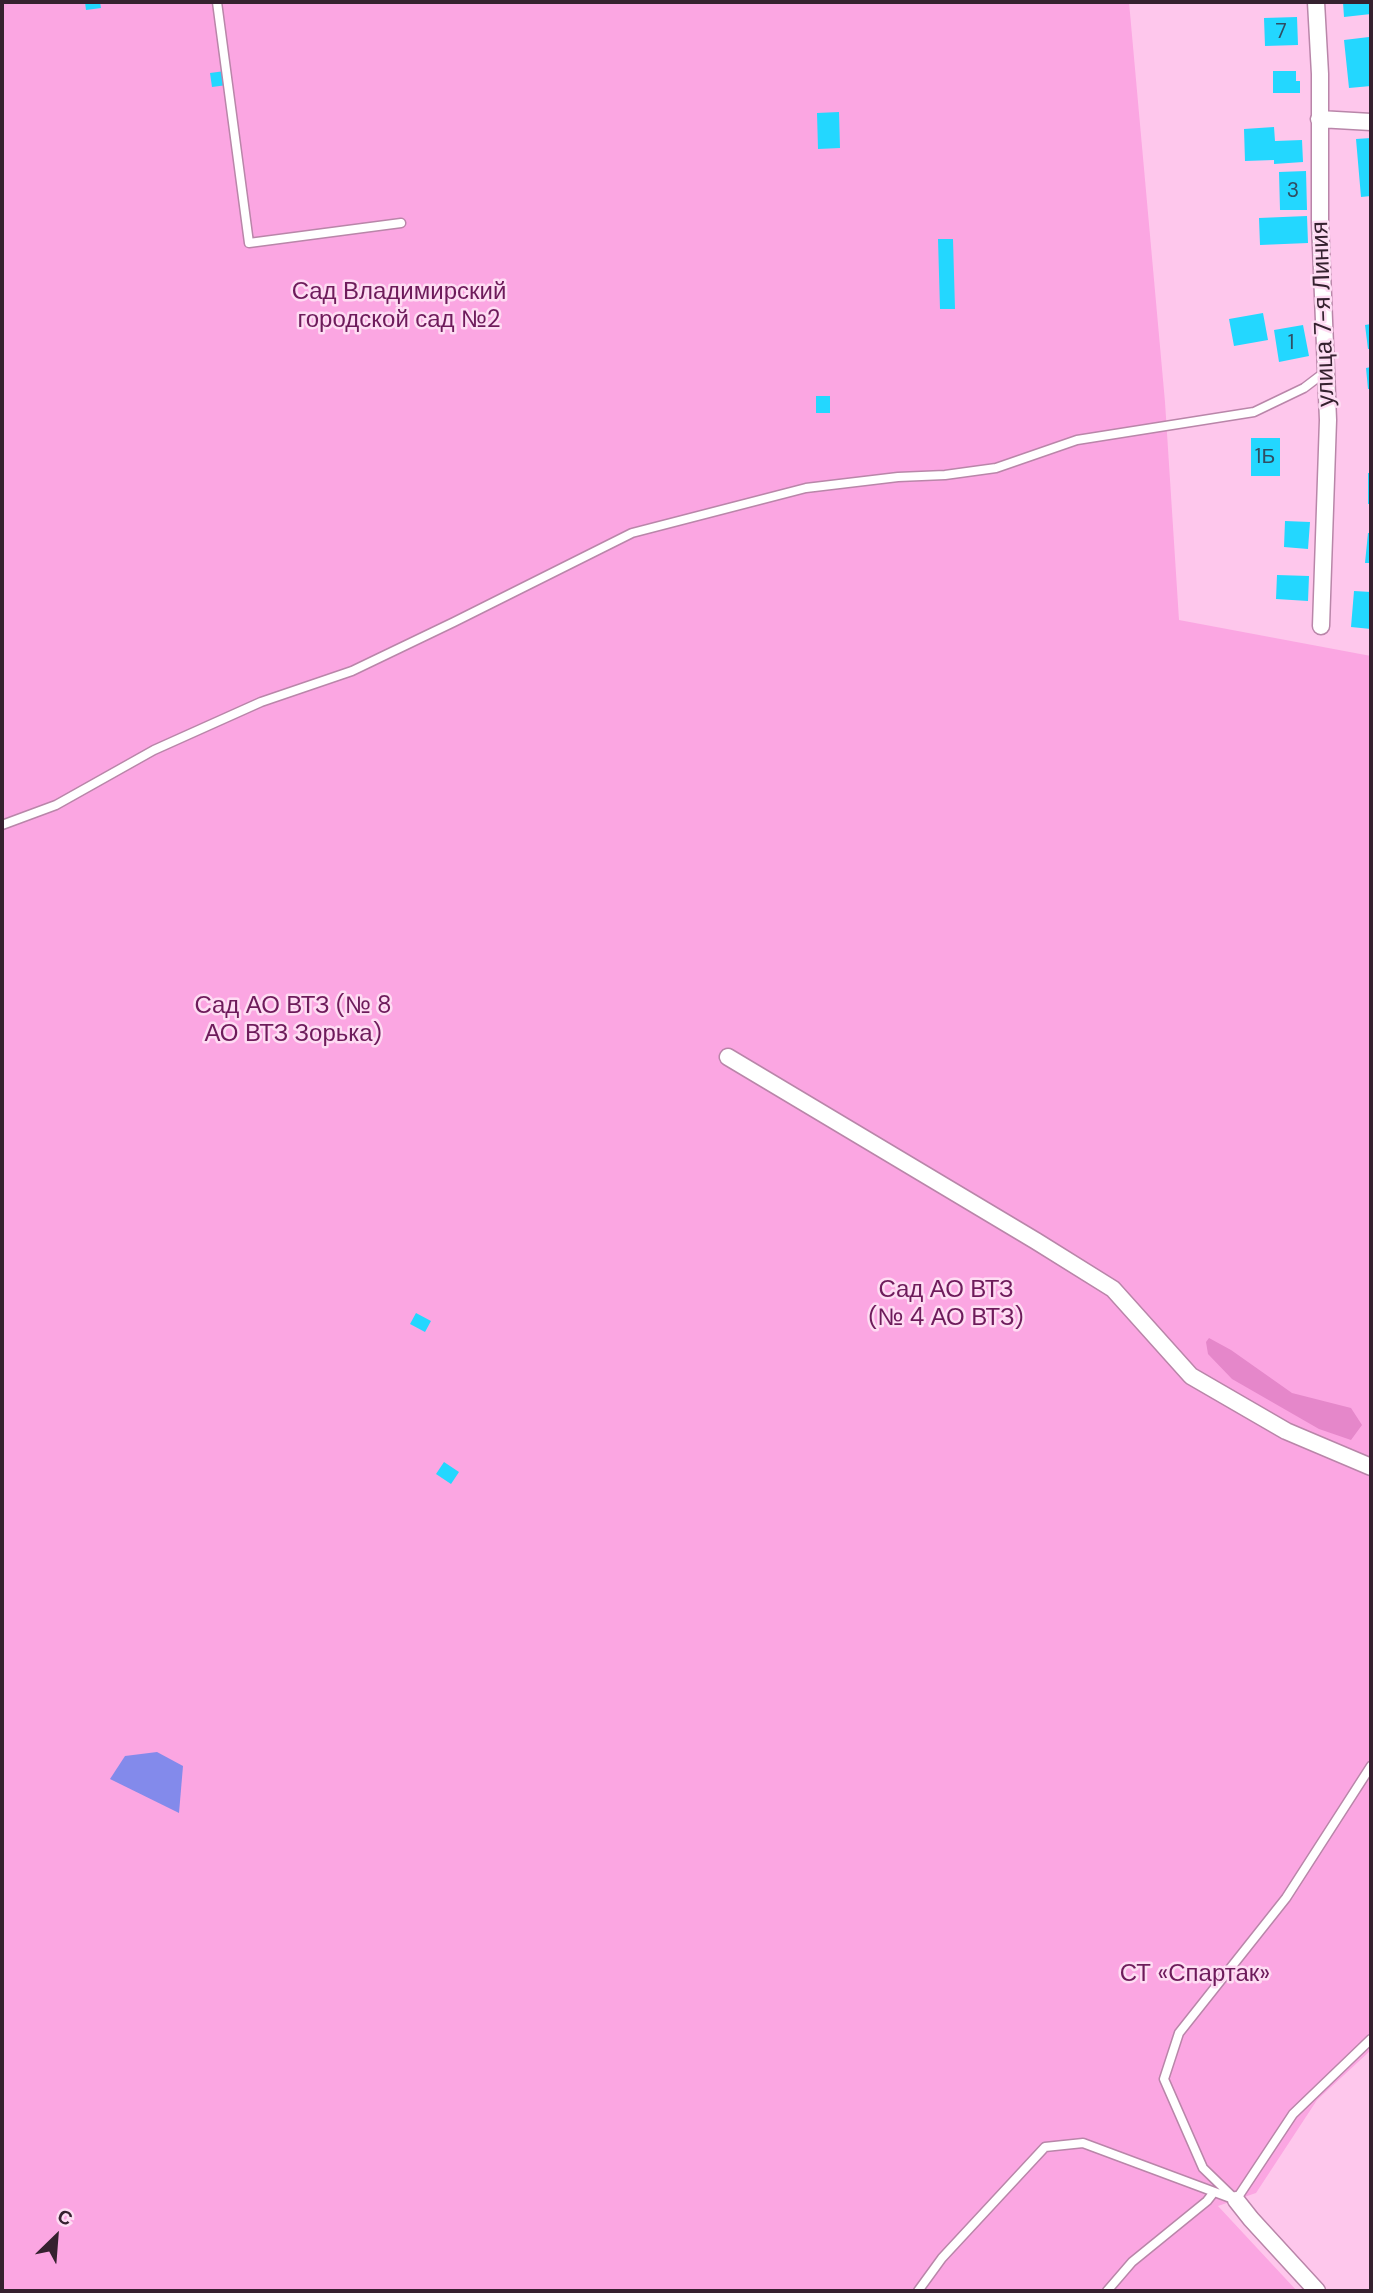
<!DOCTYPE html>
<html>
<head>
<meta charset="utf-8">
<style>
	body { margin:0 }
	#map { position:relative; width:1373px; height:2293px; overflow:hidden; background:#fec7ec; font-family:"DM Sans",sans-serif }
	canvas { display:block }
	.frame { position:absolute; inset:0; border:4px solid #35212f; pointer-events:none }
	.north { position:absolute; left:21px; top:2202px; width:70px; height:70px; -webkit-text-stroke:5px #fedcf3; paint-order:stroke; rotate:25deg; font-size:19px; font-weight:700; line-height:28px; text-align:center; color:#35212f }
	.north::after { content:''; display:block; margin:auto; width:24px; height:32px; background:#35212f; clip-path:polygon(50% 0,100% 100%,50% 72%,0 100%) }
</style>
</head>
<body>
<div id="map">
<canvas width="1373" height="2293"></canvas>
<div class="frame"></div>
<div class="north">С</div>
</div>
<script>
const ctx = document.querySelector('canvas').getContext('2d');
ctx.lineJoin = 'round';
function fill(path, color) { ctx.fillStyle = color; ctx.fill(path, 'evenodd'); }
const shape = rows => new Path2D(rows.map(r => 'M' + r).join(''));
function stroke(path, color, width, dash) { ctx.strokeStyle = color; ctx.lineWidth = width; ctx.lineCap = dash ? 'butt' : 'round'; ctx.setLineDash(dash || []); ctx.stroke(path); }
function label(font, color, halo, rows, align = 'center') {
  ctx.font = font + ' "DM Sans",sans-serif'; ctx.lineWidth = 5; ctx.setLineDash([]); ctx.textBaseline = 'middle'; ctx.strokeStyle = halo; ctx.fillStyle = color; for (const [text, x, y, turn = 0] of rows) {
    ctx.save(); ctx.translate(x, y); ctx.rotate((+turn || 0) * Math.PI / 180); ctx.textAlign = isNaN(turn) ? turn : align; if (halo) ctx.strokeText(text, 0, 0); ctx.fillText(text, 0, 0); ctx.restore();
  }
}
fill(shape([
	[2,2,1129,2,1165,402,1179,620,1371,656,1371,2050,1317,2100,1256,2193,1218,2206,1297,2291,2,2291]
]), '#fba6e2');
fill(shape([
	[1209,1338,1231,1350,1292,1393,1351,1408,1362,1425,1351,1440,1319,1429,1232,1379,1208,1354,1206,1342]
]), '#e587ca');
fill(shape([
	[157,1752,183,1766,179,1813,110,1779,125,1756]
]), '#838aeb');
fill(shape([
	[85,2,100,2,101,8,86,10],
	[1343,2,1371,2,1371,14,1344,17],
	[1297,17,1298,45,1265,46,1264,18],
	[1369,37,1371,86,1349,88,1344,40],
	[225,71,227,85,212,87,210,73],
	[1273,71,1296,71,1296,81,1300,81,1300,93,1273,93],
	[839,112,840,148,818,149,817,113],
	[1274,127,1275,141,1302,140,1303,162,1274,164,1274,160,1245,161,1244,129],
	[1371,138,1371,196,1361,197,1356,139],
	[1306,171,1307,210,1280,210,1279,172],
	[1307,216,1308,243,1260,245,1259,218],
	[938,239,953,239,955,309,940,309],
	[1263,313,1268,340,1234,346,1229,319],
	[1371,324,1371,349,1368,349,1365,325],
	[1303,325,1309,356,1279,362,1274,330],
	[1371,367,1371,389,1368,389,1366,368],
	[816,396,830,396,830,413,816,413],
	[1251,438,1280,438,1280,476,1251,476],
	[1368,473,1371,473,1371,504,1368,504],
	[1285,521,1310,522,1308,549,1284,547],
	[1368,533,1371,533,1371,563,1365,563],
	[1277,575,1309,576,1308,601,1276,599],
	[1354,591,1371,592,1371,629,1351,627],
	[416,1313,431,1321,425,1332,410,1324],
	[444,1462,459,1472,451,1484,436,1474]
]), '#23d7ff');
const lane = shape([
	[217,2,249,243,401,223],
	[2,825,56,805,154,750,261,702,352,671,454,622,632,533,806,488,898,477,945,475,996,468,1077,440,1254,412,1304,388,1325,372],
	[1236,2200,1293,2114,1371,2039],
	[918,2291,942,2258,1045,2147,1083,2143,1236,2200,1203,2168,1164,2079,1179,2033,1286,1898,1371,1766],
	[1107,2291,1132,2262,1207,2201,1214,2192]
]);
const street = shape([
	[1316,2,1320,74,1320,222,1328,420,1321,626],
	[1319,119,1371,122],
	[728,1057,1036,1241,1113,1289,1191,1376,1286,1431,1371,1467],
	[1236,2200,1251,2219,1317,2291]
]);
stroke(lane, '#b986a9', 11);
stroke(street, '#b986a9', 19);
stroke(lane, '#fff', 8);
stroke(street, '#fff', 16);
label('21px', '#304e63', null, [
	["7",1281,32],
	["3",1293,191],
	["1",1291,343],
	["1Б",1265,457]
]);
label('24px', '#6e1b5b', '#fedcf3', [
	["Сад Владимирский",399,293],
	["городской сад №2",399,321],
	["Сад АО ВТЗ (№ 8",293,1007],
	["АО ВТЗ Зорька)",293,1035],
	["Сад АО ВТЗ",946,1291],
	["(№ 4 АО ВТЗ)",946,1319],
	["СТ «Спартак»",1195,1975]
]);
label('24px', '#35212f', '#fedcf3', [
	["улица 7-я Линия",1324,314,-92]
]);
</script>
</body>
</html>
